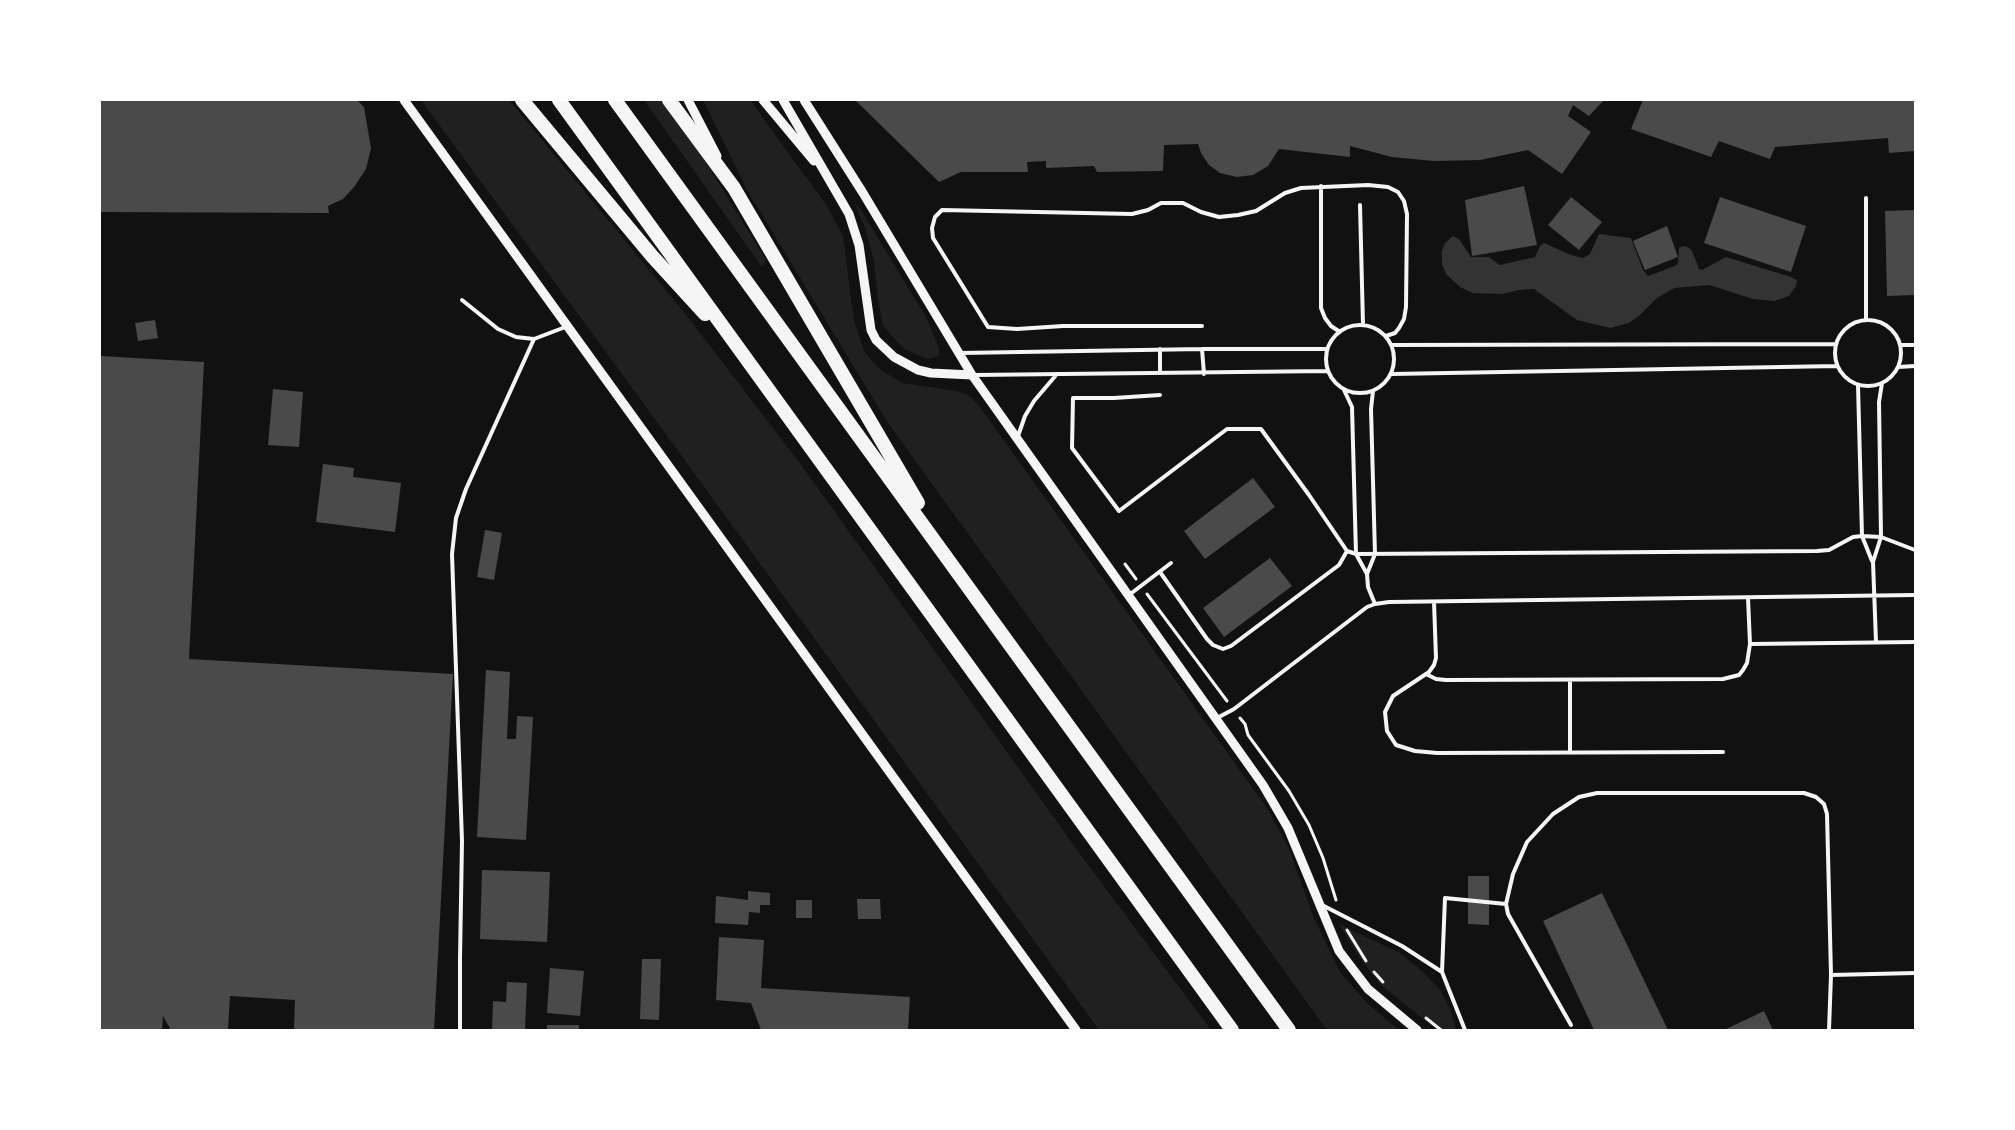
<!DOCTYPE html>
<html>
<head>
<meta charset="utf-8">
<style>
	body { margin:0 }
	#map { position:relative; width:2015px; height:1130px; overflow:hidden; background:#111; font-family:"Exo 2",sans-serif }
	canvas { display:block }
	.frame { position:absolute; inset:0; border:101px solid #fff; pointer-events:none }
</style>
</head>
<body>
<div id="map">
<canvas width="2015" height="1130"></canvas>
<div class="frame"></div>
</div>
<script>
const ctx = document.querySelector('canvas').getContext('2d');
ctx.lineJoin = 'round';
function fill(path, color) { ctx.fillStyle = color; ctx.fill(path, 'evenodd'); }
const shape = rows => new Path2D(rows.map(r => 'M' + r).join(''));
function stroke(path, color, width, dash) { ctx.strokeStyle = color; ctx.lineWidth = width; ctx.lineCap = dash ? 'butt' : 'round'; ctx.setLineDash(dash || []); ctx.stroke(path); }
fill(shape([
	[421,100,509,100,687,316,802,466,1083,858,1211,1030,1099,1030,633,389],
	[644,100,661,100,699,151,766,260,762,267],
	[703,100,750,100,827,206,843,236,854,321,865,353,881,370,902,383,957,391,970,396,980,407,1269,811,1290,851,1313,916,1340,972,1368,1004,1399,1030,1327,1030,888,423,747,190],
	[854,202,861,210,926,317,939,348,939,356,927,359,904,349,883,326,878,299,874,260,864,225],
	[1339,924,1400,953,1425,974,1440,990,1450,1009,1456,1030,1437,1030,1381,985,1358,955]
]), '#202020');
fill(shape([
	[1599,234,1631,238,1643,270,1648,276,1675,266,1678,263,1679,248,1683,246,1688,247,1692,251,1699,269,1702,270,1726,257,1791,277,1797,280,1796,286,1789,296,1775,301,1753,299,1709,285,1674,288,1657,298,1640,315,1629,323,1610,328,1577,320,1534,289,1519,290,1502,294,1473,293,1460,287,1446,274,1442,264,1442,251,1445,243,1453,236,1459,239,1471,257,1489,257,1500,265,1535,257,1540,246,1544,243,1571,255,1583,258,1590,254]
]), '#333');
fill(shape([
	[100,100,357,100,364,107,371,148,366,169,354,187,343,199,328,206,329,213,100,212],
	[855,100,1604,100,1589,116,1573,105,1568,116,1591,132,1562,174,1528,150,1480,160,1434,161,1392,157,1350,146,1350,157,1279,149,1268,166,1253,175,1237,177,1220,173,1209,165,1201,153,1198,144,1164,145,1163,171,1097,172,1094,166,1046,168,1046,161,1027,162,1028,172,961,172,939,182],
	[1643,100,1915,100,1915,151,1889,153,1888,138,1775,147,1770,159,1719,141,1711,157,1631,129],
	[1524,186,1537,245,1472,256,1465,200],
	[1571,197,1602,222,1579,250,1548,225],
	[1720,197,1806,226,1791,272,1704,243],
	[1914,210,1915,295,1887,296,1885,211],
	[1667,226,1678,257,1645,270,1633,241],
	[155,320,158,338,138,341,135,323],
	[100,356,204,362,189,659,453,674,434,1030,294,1030,295,1000,230,996,228,1030,171,1030,163,1016,162,1030,100,1030],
	[273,389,303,392,299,447,268,445],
	[323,464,354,468,353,477,401,483,395,532,316,522],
	[1253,478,1275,507,1205,559,1184,531],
	[485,530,502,533,494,580,477,577],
	[1270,558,1292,586,1224,637,1203,608],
	[486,670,510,672,507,739,516,739,517,716,533,717,526,840,477,837],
	[482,870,550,872,547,942,480,939],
	[1468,876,1489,876,1489,925,1468,924],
	[748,891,770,893,770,905,760,905,760,913,749,912,748,925,715,923,716,896,748,900],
	[1602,893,1668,1030,1594,1030,1543,921],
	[857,899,880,899,881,919,858,919],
	[796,900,812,900,812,918,796,918],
	[719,937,764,940,761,988,910,997,908,1030,761,1030,751,1003,716,1000],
	[642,959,661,959,659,1020,640,1019],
	[550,968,584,971,580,1016,547,1013],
	[507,982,527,983,525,1030,492,1030,493,1001,506,1002],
	[1764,1011,1773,1030,1724,1030],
	[547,1025,579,1025,579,1030,547,1030]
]), '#4a4a4a');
stroke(shape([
	[1125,564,1136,579],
	[1147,594,1227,701],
	[1240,718,1245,724,1248,735,1289,791,1309,825,1323,858,1336,900],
	[1347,930,1366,961],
	[1374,972,1383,982],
	[1426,1018,1441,1030]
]), '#f5f5f5', 3);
stroke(shape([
	[1321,186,1321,308,1325,318,1331,326,1340,332],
	[1360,205,1363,325],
	[462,300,498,329,516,337,534,339,568,326],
	'1835 353a33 33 0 1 1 66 0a33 33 0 1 1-66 0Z',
	[1866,320,1866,198],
	'1326 359a34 34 0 1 1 68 0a34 34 0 1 1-68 0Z',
	[1202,326,1063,326,1017,329,988,327,933,238,932,228,935,217,942,210,1132,214,1148,210,1161,203,1183,203,1201,212,1219,217,1238,215,1256,211,1285,193,1301,188,1368,185,1388,187,1398,192,1404,201,1407,214,1406,307,1404,319,1399,328,1395,333,1386,336],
	[1391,345,1835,344],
	[1900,345,1915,345],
	[1202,349,1204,374],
	[960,353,1202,349,1327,349],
	[1898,367,1915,366],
	[1160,373,1160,349],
	[1392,374,1837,366],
	[974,375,1328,371],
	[1858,385,1862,536,1872,561],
	[1344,390,1352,407,1356,554,1367,574,1368,587,1375,604],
	[1160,395,1114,398,1073,398,1072,448,1119,511,1227,429,1261,429,1309,495,1347,551,1356,554,1817,551,1829,550,1853,537,1862,536,1881,537,1915,550],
	[1018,436,1025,416,1034,401,1057,374],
	[1160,572,1207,639,1213,645,1223,649,1231,646,1339,565,1347,551],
	[1367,574,1375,554,1371,409,1373,391],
	[1129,595,1171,563],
	[1748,598,1750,644],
	[1434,602,1436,658,1434,665,1429,672,1393,696,1385,712,1387,731,1396,745,1415,751,1437,753,1723,752],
	[1876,642,1873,562,1881,537,1879,402,1882,383],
	[1426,674,1436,679,1446,680,1723,679,1739,675,1743,670,1747,663,1750,644,1915,642],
	[1217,718,1234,709,1367,607,1375,604,1389,602,1915,595],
	[1570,752,1570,680],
	[1506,904,1513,874,1527,842,1553,814,1579,797,1597,793,1804,793,1816,797,1824,804,1827,814,1831,975,1829,1030],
	[1322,905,1402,946,1442,972,1465,1030],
	[1442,972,1445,898,1506,904,1508,914,1571,1025],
	[1831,975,1915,973],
	[460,1030,460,959,462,841,452,554,456,518,466,489,534,339]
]), '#f5f5f5', 4);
stroke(shape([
	[404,100,1076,1030],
	[688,100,717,156],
	[763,100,814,161],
	[783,100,849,214,859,245,871,330,876,340,894,357,918,370,931,373,972,375],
	[804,100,863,193,972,375,1263,785,1288,828,1339,951,1368,989,1417,1030]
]), '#f5f5f5', 9);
stroke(shape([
	[522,100,652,256,705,314],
	[559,100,1232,1030],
	[615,100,1289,1030],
	[669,100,734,188,918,503]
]), '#f5f5f5', 14);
</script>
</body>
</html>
